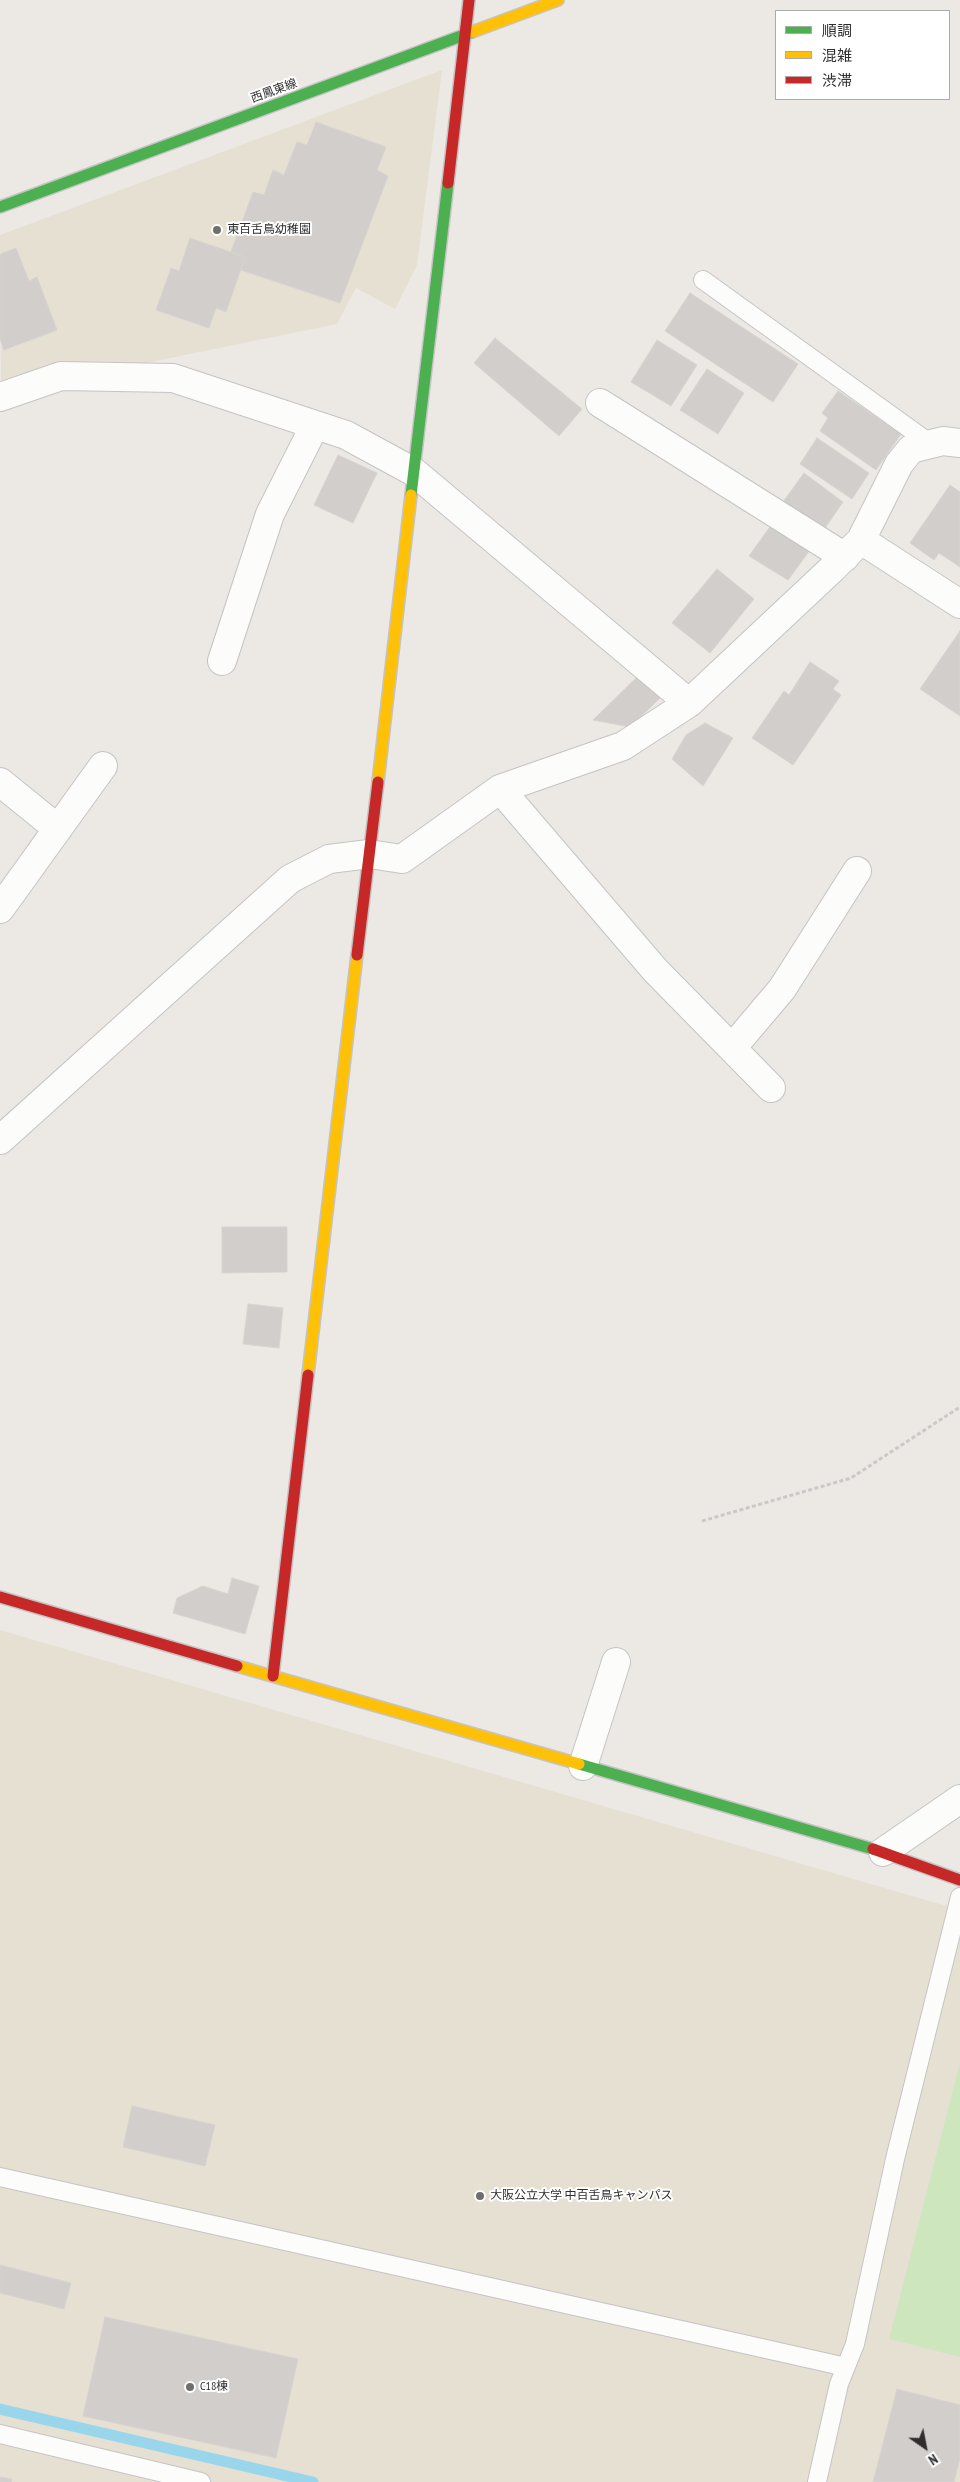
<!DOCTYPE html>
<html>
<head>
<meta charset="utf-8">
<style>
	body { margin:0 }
	#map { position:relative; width:960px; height:2482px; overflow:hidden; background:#ece8e4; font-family:"PT Sans Narrow","Noto Sans JP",sans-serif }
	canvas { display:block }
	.legend { position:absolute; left:775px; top:10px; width:175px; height:90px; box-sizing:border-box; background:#fff; border:1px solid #ababab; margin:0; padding:6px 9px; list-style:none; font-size:15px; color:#2e2e2e }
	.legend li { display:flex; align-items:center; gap:10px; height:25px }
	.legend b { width:25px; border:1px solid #ababab }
	.north { position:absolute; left:900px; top:2422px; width:50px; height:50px; -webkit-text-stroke:4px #fff; paint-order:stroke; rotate:147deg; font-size:14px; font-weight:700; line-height:20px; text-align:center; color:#2e2e2e }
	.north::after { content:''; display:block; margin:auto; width:18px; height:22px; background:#2e2e2e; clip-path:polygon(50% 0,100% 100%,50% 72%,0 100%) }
</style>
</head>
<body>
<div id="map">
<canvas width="960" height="2482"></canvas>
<ul class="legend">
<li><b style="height:6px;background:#4caf50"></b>順調</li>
<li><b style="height:6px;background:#ffc107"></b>混雑</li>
<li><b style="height:6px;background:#c62828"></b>渋滞</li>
</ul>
<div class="north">N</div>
</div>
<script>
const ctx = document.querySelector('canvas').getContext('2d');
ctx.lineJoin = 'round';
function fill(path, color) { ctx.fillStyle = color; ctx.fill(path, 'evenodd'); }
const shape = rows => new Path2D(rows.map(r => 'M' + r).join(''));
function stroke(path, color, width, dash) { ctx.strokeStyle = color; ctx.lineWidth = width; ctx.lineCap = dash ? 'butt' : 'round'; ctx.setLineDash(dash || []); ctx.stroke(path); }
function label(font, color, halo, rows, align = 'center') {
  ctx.font = font + ' "PT Sans Narrow","Noto Sans JP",sans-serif'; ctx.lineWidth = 4; ctx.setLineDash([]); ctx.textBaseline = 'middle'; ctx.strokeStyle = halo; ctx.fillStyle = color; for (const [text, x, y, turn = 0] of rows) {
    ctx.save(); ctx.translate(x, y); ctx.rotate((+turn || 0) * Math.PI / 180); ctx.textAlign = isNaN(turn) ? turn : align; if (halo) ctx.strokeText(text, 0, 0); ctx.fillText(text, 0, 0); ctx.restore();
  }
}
fill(shape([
	[442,70,417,265,395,309,356,288,337,324,141,364,59,362,1,383,0,235],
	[0,1630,960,1910,960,2482,0,2482]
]), '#e6e0d3');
fill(shape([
	[960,2062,960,2357,889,2339]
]), '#cee6be');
stroke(shape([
	[0,2409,313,2482]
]), '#99d6ec', 11);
const building = shape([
	[316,122,386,147,377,170,388,176,340,303,241,270,245,257,231,252,253,192,264,195,273,170,284,175,297,142,307,145,316,122],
	[190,238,245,257,226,312,216,308,209,328,156,310,171,268,179,271,190,238],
	[16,248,29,281,37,277,57,330,4,350,0,339,0,254,16,248],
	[690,293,798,364,773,402,665,331,690,293],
	[495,338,582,409,559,436,474,363,495,338],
	[657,340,697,365,671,406,631,382,657,340],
	[707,369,744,393,718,434,680,410,707,369],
	[838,391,901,434,876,470,820,431,828,418,822,413,838,391],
	[817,438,869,473,852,499,800,464,817,438],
	[338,455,377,473,353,523,314,505,338,455],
	[804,473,843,502,823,531,783,502,804,473],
	[950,485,960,492,960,567,939,553,934,560,910,543,950,485],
	[772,524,810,550,788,580,749,556,772,524],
	[717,569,754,599,710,653,672,623,717,569],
	[960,631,960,716,920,689,960,631],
	[810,662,839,681,833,689,841,695,793,765,752,738,784,691,789,695,810,662],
	[638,676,661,697,630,727,593,720,638,676],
	[705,723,733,738,703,786,672,759,686,735,705,723],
	[222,1227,287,1227,287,1272,222,1273,222,1227],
	[248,1304,283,1308,279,1348,243,1344,248,1304],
	[232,1578,259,1586,245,1634,173,1613,177,1598,203,1586,228,1594,232,1578],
	[132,2106,215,2125,205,2166,123,2147,132,2106],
	[0,2265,71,2283,64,2309,0,2293,0,2265],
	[105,2317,298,2359,276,2458,83,2416,105,2317],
	[897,2389,960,2405,960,2458,954,2482,873,2482,897,2389],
	[0,2477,12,2479,11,2482,0,2482,0,2477]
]);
fill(building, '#d1cecb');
stroke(building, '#d7d4d0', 1);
const lane = shape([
	[703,280,931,444],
	[0,2177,846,2367],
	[0,2434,201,2482],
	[817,2482,839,2384,855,2344,895,2159,960,1897]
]);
const street = shape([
	[0,397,61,376,173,378,346,435,414,472,689,703],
	[600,403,845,557],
	[861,540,960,604],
	[222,661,270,514,315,425],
	[0,782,58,829],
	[500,789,655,970,771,1088],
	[0,909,103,766],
	[732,1048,782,989,857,871],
	[0,1140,290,879,329,859,369,854,402,859,500,789,623,746,689,703,833,568,861,540,899,464,911,449,943,441,960,443],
	[583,1766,616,1662],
	[883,1852,960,1799]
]);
const fast = shape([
	[0,207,472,32],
	[411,495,448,183],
	[579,1764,873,1849]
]);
const slow = shape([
	[472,32,558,0],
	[378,782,411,495],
	[308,1375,357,955],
	[237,1666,579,1764]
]);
const jam = shape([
	[448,183,469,0],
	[357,955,378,782],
	[0,1597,237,1666],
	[273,1676,308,1375],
	[873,1849,960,1880]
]);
stroke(lane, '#c5c4c5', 20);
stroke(street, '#c5c4c5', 30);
stroke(fast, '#c5c4c5', 14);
stroke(slow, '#c5c4c5', 14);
stroke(jam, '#c5c4c5', 14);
stroke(shape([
	[702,1521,851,1478,960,1407]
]), '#c9c9c8', 3, [4, 2.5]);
stroke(lane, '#fcfcfb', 18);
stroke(street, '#fcfcfb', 28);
stroke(fast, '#4caf50', 11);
stroke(slow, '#ffc107', 11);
stroke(jam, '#c62828', 11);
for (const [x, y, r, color] of [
	[217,230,5,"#706f6e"],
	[480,2196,5,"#706f6e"],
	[190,2387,5,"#706f6e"]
]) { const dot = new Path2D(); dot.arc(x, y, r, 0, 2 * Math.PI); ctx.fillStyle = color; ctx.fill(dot); stroke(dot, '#fff', 2); }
label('12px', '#2e2e2e', '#fff', [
	["西鳳東線",274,91,-20]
]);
label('12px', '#2e2e2e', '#fff', [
	["東百舌鳥幼稚園",227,230],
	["大阪公立大学 中百舌鳥キャンパス",490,2196],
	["C18棟",200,2387]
], 'left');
</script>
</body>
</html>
